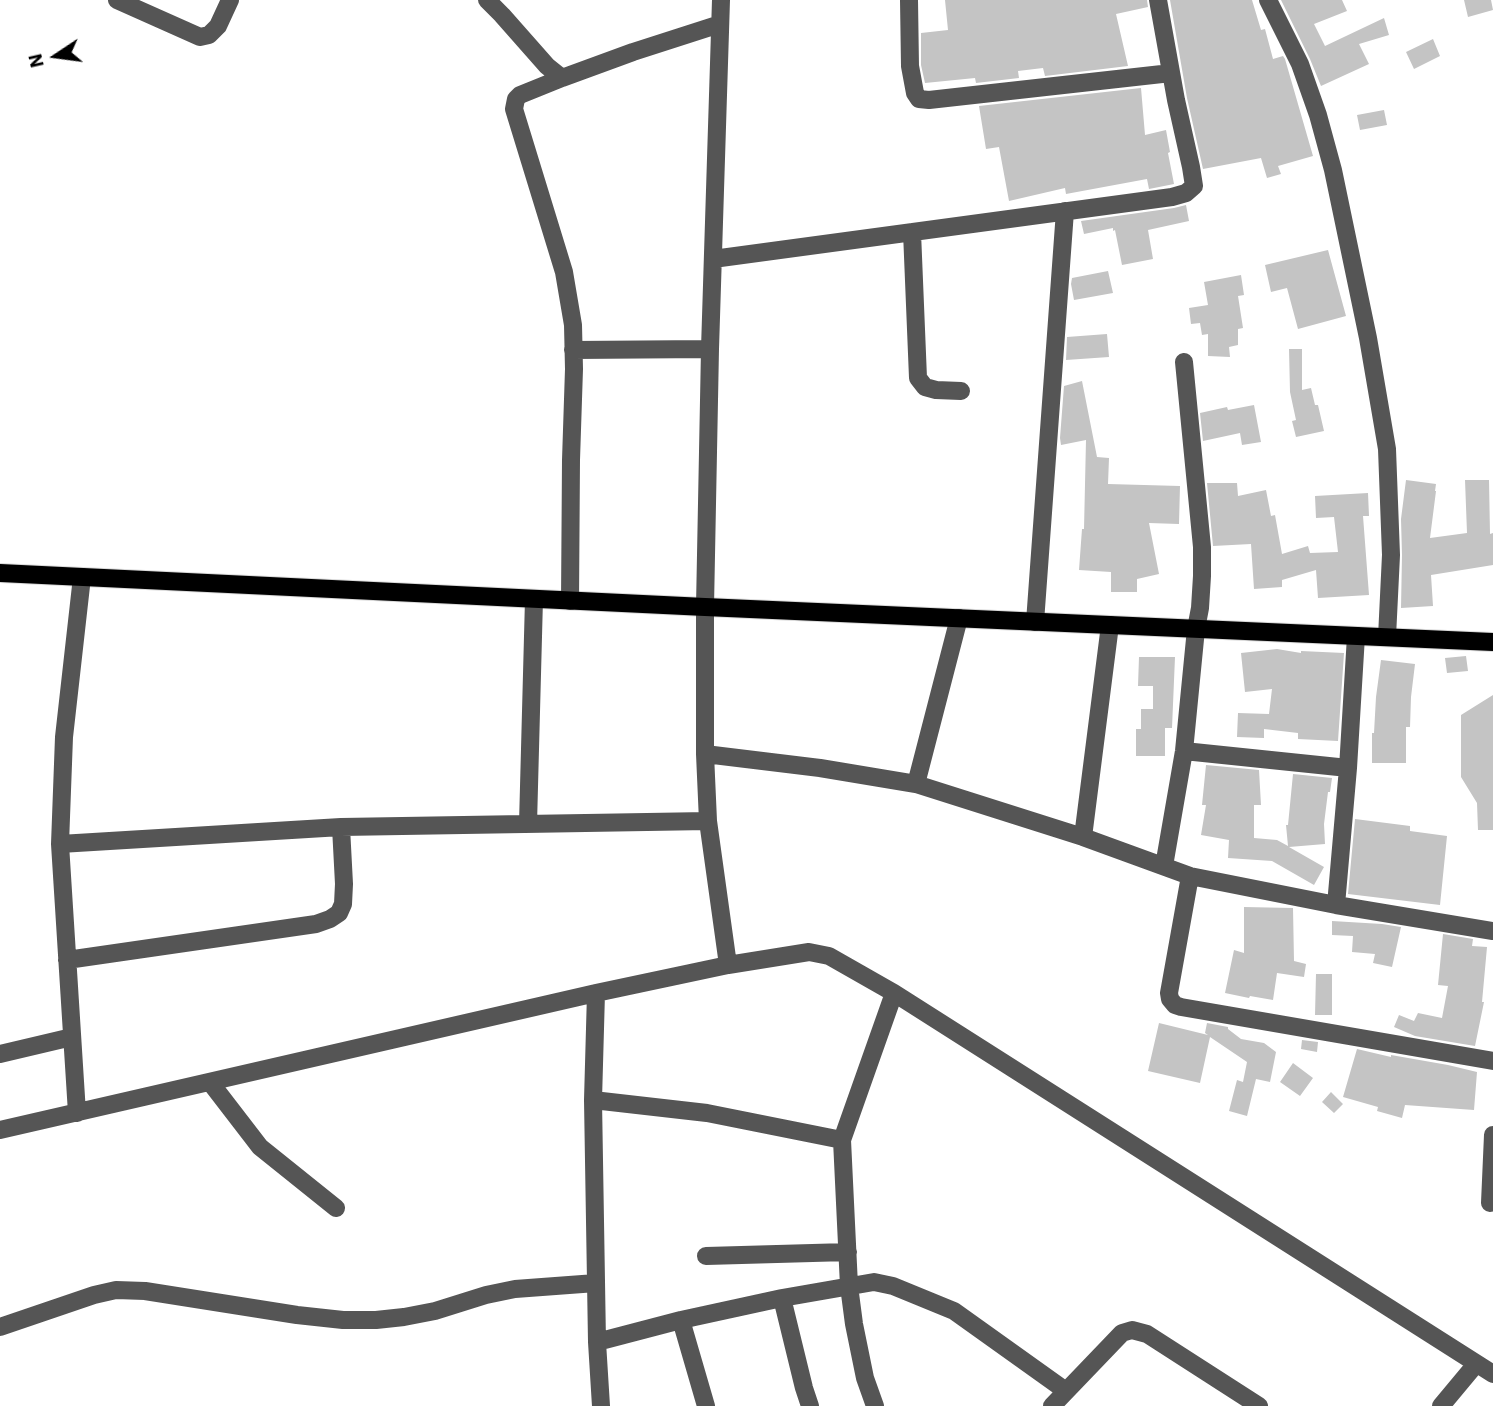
<!DOCTYPE html>
<html>
<head>
<meta charset="utf-8">
<style>
	body { margin:0 }
	#map { position:relative; width:1493px; height:1406px; overflow:hidden; background:#fff; font-family:"IBM Plex Sans",sans-serif }
	canvas { display:block }
	.north { position:absolute; left:21px; top:21px; width:70px; height:70px; -webkit-text-stroke:5px #fff; paint-order:stroke; rotate:257deg; font-size:19px; font-weight:700; line-height:28px; text-align:center; color:#000 }
	.north::after { content:''; display:block; margin:auto; width:24px; height:32px; background:#000; clip-path:polygon(50% 0,100% 100%,50% 72%,0 100%) }
</style>
</head>
<body>
<div id="map">
<canvas width="1493" height="1406"></canvas>
<div class="north">N</div>
</div>
<script>
const ctx = document.querySelector('canvas').getContext('2d');
ctx.lineJoin = 'round';
function fill(path, color) { ctx.fillStyle = color; ctx.fill(path, 'evenodd'); }
const shape = rows => new Path2D(rows.map(r => 'M' + r).join(''));
function stroke(path, color, width, dash) { ctx.strokeStyle = color; ctx.lineWidth = width; ctx.lineCap = dash ? 'butt' : 'round'; ctx.setLineDash(dash || []); ctx.stroke(path); }
fill(shape([
	[945,0,1147,0,1148,7,1116,14,1128,66,1045,76,1043,68,1018,71,1019,78,976,83,975,78,925,83,921,65,921,33,948,30],
	[1170,0,1252,0,1261,30,1265,29,1273,59,1283,56,1285,59,1313,156,1278,166,1281,174,1267,178,1261,158,1203,169,1187,98],
	[1281,0,1342,0,1347,11,1314,24,1325,46,1384,18,1389,35,1359,44,1369,64,1321,86,1310,59],
	[1464,0,1491,0,1493,10,1468,17],
	[1433,39,1440,56,1414,69,1406,52],
	[1141,88,1145,135,1166,130,1170,152,1168,153,1174,184,1149,189,1147,179,1066,194,1065,188,1009,201,999,147,986,149,979,106],
	[1384,110,1387,125,1360,130,1357,115],
	[1186,205,1189,221,1148,230,1153,259,1122,265,1115,230,1113,231,1113,228,1084,234,1081,221,1174,208],
	[1328,250,1346,316,1298,329,1287,288,1271,292,1265,265],
	[1108,271,1113,293,1074,300,1071,284,1072,278],
	[1241,275,1244,295,1238,296,1243,328,1238,329,1238,345,1229,347,1230,357,1208,356,1208,334,1202,335,1200,323,1191,324,1189,308,1208,305,1204,282],
	[1107,334,1109,357,1066,360,1067,337],
	[1289,349,1302,349,1302,390,1311,388,1315,405,1318,405,1324,431,1296,437,1292,421,1296,420,1290,392],
	[1082,381,1097,457,1109,458,1108,484,1180,486,1179,524,1149,523,1159,574,1137,579,1137,592,1111,592,1111,572,1079,570,1082,529,1084,529,1086,440,1061,445,1060,438,1064,386],
	[1254,405,1261,442,1242,445,1240,433,1203,441,1200,413,1227,407,1228,410],
	[1406,480,1436,484,1435,491,1436,491,1430,538,1467,533,1465,480,1489,480,1490,534,1493,533,1493,565,1431,575,1433,606,1401,608,1402,555,1401,519],
	[1207,483,1237,483,1238,496,1266,490,1271,516,1275,515,1282,554,1308,546,1310,553,1338,552,1334,517,1316,518,1315,496,1368,493,1369,516,1363,516,1369,595,1318,598,1316,570,1282,580,1282,587,1254,589,1251,544,1213,546],
	[1277,649,1301,653,1301,651,1344,653,1338,741,1298,739,1298,733,1264,729,1264,738,1237,737,1238,713,1269,714,1272,689,1245,692,1241,653],
	[1466,656,1468,671,1447,673,1445,658],
	[1139,657,1175,657,1172,728,1165,728,1165,756,1136,756,1136,729,1141,729,1141,709,1153,709,1153,686,1138,686],
	[1381,660,1415,664,1411,697,1410,727,1406,727,1406,763,1372,763,1372,733,1374,733,1376,697],
	[1493,695,1493,830,1478,830,1477,803,1461,777,1461,715],
	[1206,765,1259,770,1261,805,1254,805,1254,838,1277,840,1288,846,1286,825,1288,825,1293,774,1332,778,1330,792,1328,792,1324,824,1325,844,1289,847,1324,867,1314,885,1272,861,1228,858,1229,840,1201,835,1206,805,1202,805],
	[1355,819,1410,826,1410,831,1447,836,1440,905,1348,894],
	[1244,907,1293,908,1294,961,1306,964,1304,977,1277,973,1273,1000,1250,996,1249,998,1225,993,1234,950,1244,953],
	[1332,921,1382,924,1401,927,1392,967,1373,963,1375,954,1352,952,1353,936,1332,935],
	[1443,934,1473,939,1472,946,1487,947,1482,1002,1484,1002,1475,1046,1415,1036,1394,1027,1399,1015,1414,1021,1418,1013,1442,1018,1448,986,1438,985],
	[1316,974,1332,974,1332,1015,1315,1015],
	[1159,1023,1208,1035,1205,1033,1207,1023,1228,1027,1228,1029,1241,1039,1264,1043,1276,1052,1270,1082,1256,1079,1247,1116,1229,1111,1237,1080,1243,1082,1247,1062,1210,1037,1200,1083,1148,1071],
	[1302,1040,1318,1042,1317,1052,1301,1049],
	[1357,1049,1391,1057,1391,1055,1448,1065,1477,1072,1474,1110,1405,1105,1402,1118,1377,1111,1378,1107,1343,1097],
	[1293,1063,1313,1078,1300,1096,1280,1082],
	[1331,1092,1343,1104,1334,1113,1322,1102]
]), '#c4c4c4');
const major = shape([
	[0,573,705,607,1493,642]
]);
stroke(major, '#dbdbdb', 20);
stroke(shape([
	[117,0,200,37,209,35,218,26,230,0],
	[487,0,502,15,547,66,562,78],
	[721,0,710,349,705,607,705,754,708,821,728,965],
	[909,0,910,66,915,93,919,99,929,100,1171,73],
	[1268,0,1300,64,1318,115,1333,170,1368,338,1387,449,1391,555,1387,637],
	[912,232,918,378,925,387,936,390,961,391],
	[713,259,1172,197,1186,193,1194,186,1191,167,1176,100,1158,0],
	[573,350,710,349],
	[570,601,571,460,574,369,573,325,564,272,514,109,516,99,520,95,562,78,633,52,720,24],
	[1035,622,1065,211],
	[1184,751,1348,768],
	[705,754,820,768,916,784,1083,837,1190,876,1336,905,1493,931],
	[916,784,959,618],
	[528,824,534,599],
	[1083,837,1110,625],
	[60,844,341,827,708,821],
	[1164,866,1184,751,1196,629,1200,608,1202,576,1202,547,1184,362],
	[1190,876,1169,993,1170,999,1175,1005,1181,1007,1493,1061],
	[1336,905,1348,768,1356,636],
	[67,960,316,924,330,919,339,913,343,904,344,884,341,827],
	[596,993,593,1100,597,1342,601,1406],
	[0,1054,72,1037],
	[210,1082,260,1147,336,1208],
	[593,1100,707,1113,842,1140],
	[77,1113,60,844,64,737,82,577],
	[0,1130,596,993,728,965,809,952,829,956,894,993,1493,1374],
	[1490,1203,1493,1135],
	[706,1256,848,1252],
	[782,1298,804,1388,810,1406],
	[681,1320,706,1406],
	[0,1327,94,1295,116,1290,145,1291,297,1315,343,1320,376,1320,404,1317,435,1311,486,1295,515,1289,596,1283],
	[597,1342,681,1320,782,1298,874,1282,893,1286,954,1311,1066,1391],
	[875,1406,865,1378,854,1324,849,1286,842,1140,894,993],
	[1052,1406,1122,1333,1132,1330,1147,1334,1259,1406],
	[1441,1406,1476,1364]
]), '#555', 18);
stroke(major, '#000', 18);
</script>
</body>
</html>
